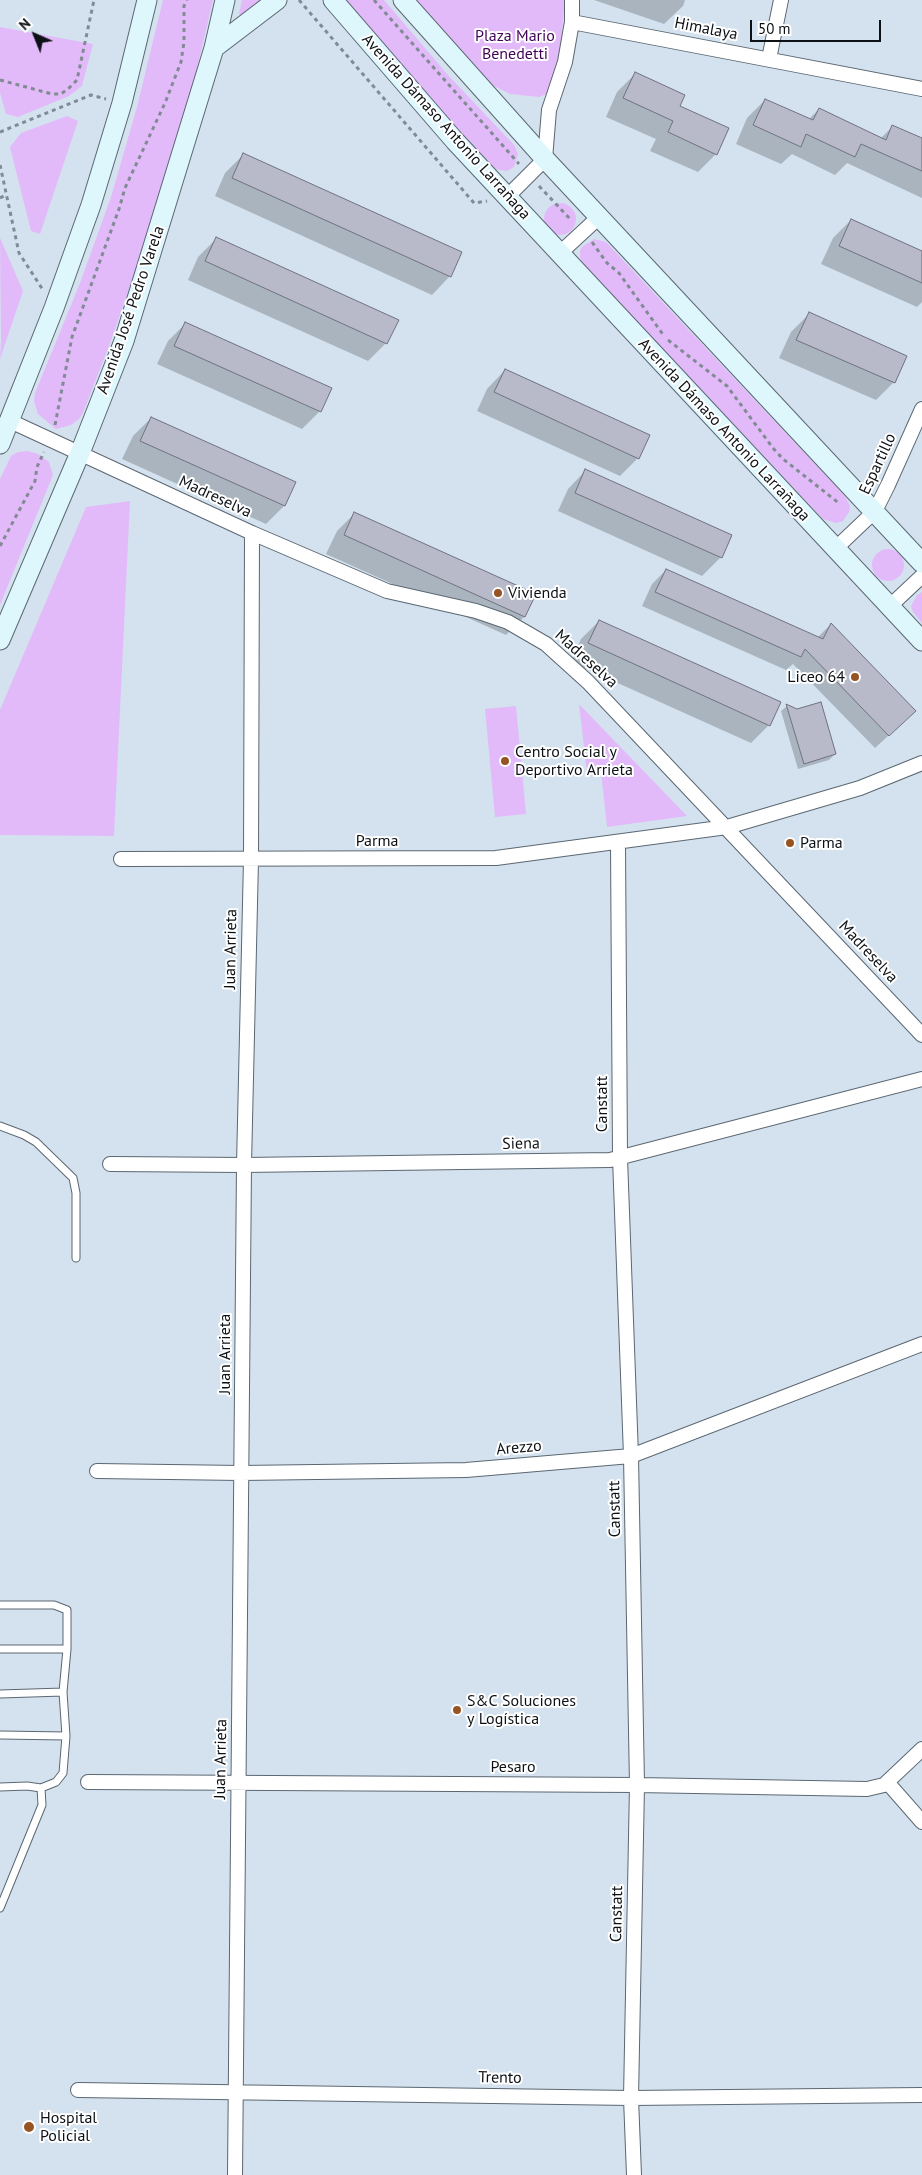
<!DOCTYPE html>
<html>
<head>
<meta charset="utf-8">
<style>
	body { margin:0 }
	#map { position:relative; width:922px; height:2175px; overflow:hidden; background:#d4e2ef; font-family:"PT Sans",sans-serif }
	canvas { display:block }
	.north { position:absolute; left:10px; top:10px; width:50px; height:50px; -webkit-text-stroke:4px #fff; paint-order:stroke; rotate:316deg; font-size:14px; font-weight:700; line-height:20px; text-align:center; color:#0c1115 }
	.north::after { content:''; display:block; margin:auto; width:18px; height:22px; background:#0c1115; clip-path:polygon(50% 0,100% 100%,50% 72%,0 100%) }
	.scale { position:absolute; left:750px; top:20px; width:131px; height:22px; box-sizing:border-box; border:2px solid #0c1115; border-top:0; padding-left:6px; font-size:15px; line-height:18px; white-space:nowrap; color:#0c1115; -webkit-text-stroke:4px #fff; paint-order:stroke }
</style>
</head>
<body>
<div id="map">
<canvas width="922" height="2175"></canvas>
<div class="north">N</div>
<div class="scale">50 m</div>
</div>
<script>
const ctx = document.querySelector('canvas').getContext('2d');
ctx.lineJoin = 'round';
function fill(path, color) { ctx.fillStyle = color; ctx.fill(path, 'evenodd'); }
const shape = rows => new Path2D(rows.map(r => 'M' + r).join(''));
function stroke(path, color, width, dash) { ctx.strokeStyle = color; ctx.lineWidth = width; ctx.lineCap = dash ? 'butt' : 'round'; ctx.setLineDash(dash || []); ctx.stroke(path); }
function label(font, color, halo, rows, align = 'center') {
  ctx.font = font + ' "PT Sans",sans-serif'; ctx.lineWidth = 4; ctx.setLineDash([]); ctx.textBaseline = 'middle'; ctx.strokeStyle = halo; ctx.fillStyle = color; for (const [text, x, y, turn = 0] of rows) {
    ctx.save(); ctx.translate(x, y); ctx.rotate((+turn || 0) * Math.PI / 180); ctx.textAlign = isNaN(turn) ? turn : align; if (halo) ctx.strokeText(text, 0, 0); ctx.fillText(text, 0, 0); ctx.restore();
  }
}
fill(shape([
	[163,0,213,0,187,111,149,232,109,346,83,413,79,419,71,425,56,429,38,414,34,401,35,393,80,283,111,197,137,107],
	[242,0,263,0,241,16,239,13],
	[344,0,384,0,448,75,514,145,518,154,514,167,507,171,494,169,451,125],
	[415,0,565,0,560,52,547,94,539,97,510,94,490,84],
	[0,27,93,44,82,86,69,96,18,117,6,114,0,93],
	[67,116,78,121,40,234,31,231,10,147,21,133],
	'544 219a16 16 0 1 1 32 0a16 16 0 1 1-32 0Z',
	[0,238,23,291,0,359,1,340],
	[594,239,606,242,845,496,850,506,849,512,843,521,836,523,823,519,584,267,580,257,580,251,582,247],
	[27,451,38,454,49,462,53,475,0,605,0,479,11,456,18,452],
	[130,501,114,836,0,835,0,710,86,507],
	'872 565a16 16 0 1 1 32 0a16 16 0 1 1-32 0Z',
	[922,592,922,623,913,612,911,606,917,595],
	[579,704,687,816,607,827,601,772,587,773],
	[516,706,526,814,495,817,485,709]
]), '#e3baf9');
fill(shape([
	[594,0,685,0,683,6,664,24],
	[635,74,678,106,716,154,698,172,650,151,656,139,606,117,617,92],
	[765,100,808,120,819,109,881,138,893,126,922,140,922,198,847,163,835,175,792,154,781,164,736,144,747,118],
	[244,154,450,276,432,295,215,196,225,173],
	[851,220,922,252,922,302,917,307,821,264,833,238],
	[216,239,386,343,368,361,188,280,198,257],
	[809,314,894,382,876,400,779,358,791,332],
	[186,323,320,411,302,429,157,364,168,341],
	[505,370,638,458,620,476,477,411,487,389],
	[151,418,284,506,266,524,122,459,133,436],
	[586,470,730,536,720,558,702,576,558,511,568,489],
	[355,513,534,594,524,617,506,635,326,554,337,531],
	[666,570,817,638,831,624,900,725,875,748,793,664,786,670,642,606,652,584],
	[599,621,769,725,751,743,571,662,581,639],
	[787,706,835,754,829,760,798,769,781,711]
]), '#0003');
const building = shape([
	[635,72,685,95,680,106,729,128,717,155,668,132,673,121,623,98,635,72],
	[765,99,813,120,819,108,886,140,892,125,922,138,922,171,861,144,855,157,806,134,801,147,753,125,765,99],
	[243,153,462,252,451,277,232,178,243,153],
	[851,219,922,251,922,283,839,246,851,219],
	[216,237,399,320,387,344,205,261,216,237],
	[809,312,907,356,895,383,796,340,809,312],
	[185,322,332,388,321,412,174,346,185,322],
	[505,369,650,435,639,459,494,392,505,369],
	[151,417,296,482,285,506,140,441,151,417],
	[585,469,732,535,722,558,575,493,585,469],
	[354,512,536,594,525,617,344,535,354,512],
	[666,569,823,639,831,623,916,711,889,736,805,649,801,657,655,592,666,569],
	[599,620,781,702,770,726,588,643,599,620],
	[821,702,836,754,804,764,786,704,797,709,821,702]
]);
fill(building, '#b8baca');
stroke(building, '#6f7180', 1);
const lane = shape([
	[0,1126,24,1135,36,1142,73,1178,76,1193,76,1258],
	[0,1605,54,1605,67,1610,67,1649,63,1692,66,1736,63,1773,56,1782,41,1788,27,1786,0,1787],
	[0,1649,67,1649],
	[0,1694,63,1692],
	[0,1735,66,1736],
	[0,1908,42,1805,41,1788]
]);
const street = shape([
	[572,22,922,89],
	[769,59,781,0],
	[507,197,545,159,549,110,565,62,572,22,572,0],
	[560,253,599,217],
	[10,421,252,533,387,591,476,611,508,622,546,644,588,682,922,1035],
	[835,549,875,511,888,485,922,409],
	[889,607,922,576],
	[618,843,620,1158,631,1456,637,1785,631,2098,634,2175],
	[121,859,496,858,727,827,860,788,922,763],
	[110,1164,244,1165,610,1160,922,1079],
	[97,1471,241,1473,466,1470,631,1456,922,1344],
	[88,1782,637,1785,867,1789,884,1785,922,1749],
	[887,1782,922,1822],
	[78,2090,631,2098,922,2095],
	[235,2175,244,1165,251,860,252,533]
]);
const secondary = shape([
	[333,0,455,141,922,641],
	[403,0,545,159,922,563],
	[214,48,277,0],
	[0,444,54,308,91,205,122,103,147,0],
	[0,640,80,453,124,341,214,48,225,0]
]);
stroke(lane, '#5b6772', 9);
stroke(street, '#5b6772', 16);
stroke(secondary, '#5b6772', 21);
stroke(shape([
	[299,0,474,203,487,201],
	[374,0,519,164],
	[0,80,52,94,61,94,69,88,77,80,94,0],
	[0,132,91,95,106,99],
	[0,165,19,253,43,290],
	[539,186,572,221],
	[0,198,6,195],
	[592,242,607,263,619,273,664,336],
	[668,340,727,386,773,448,783,459,840,504],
	[55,425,72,337,119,209,125,188,165,103,181,62,184,42,184,6,187,0],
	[0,546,35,481,37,467,44,452]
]), '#808b94', 3, [4, 4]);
stroke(lane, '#fff', 7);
stroke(street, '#fff', 14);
stroke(secondary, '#def7fc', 19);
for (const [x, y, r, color] of [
	[498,593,5,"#965423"],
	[855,677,5,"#965423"],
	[505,761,5,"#965423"],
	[790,843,5,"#965423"],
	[457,1710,5,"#965423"],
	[29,2127,6,"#965423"]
]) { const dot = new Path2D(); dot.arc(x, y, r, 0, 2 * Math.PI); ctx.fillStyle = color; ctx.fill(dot); stroke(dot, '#fff', 2); }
label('16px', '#0c1115', '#fff', [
	["Himalaya",706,29,11],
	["Avenida Dámaso Antonio Larrañaga",446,127,48],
	["Avenida José Pedro Varela",131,310,-71],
	["Avenida Dámaso Antonio Larrañaga",724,430,47],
	["Espartillo",878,464,-65],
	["Madreselva",215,497,25],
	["Madreselva",586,659,42],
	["Parma",377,841],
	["Juan Arrieta",231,949,-89],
	["Madreselva",868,952,47],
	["Canstatt",602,1104,-90],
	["Siena",521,1144,-1],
	["Juan Arrieta",225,1354,-90],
	["Arezzo",519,1448,-5],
	["Canstatt",615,1509,-91],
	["Juan Arrieta",221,1759,-89],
	["Pesaro",513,1767],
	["Canstatt",617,1914,-89],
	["Trento",500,2078,1]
]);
label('16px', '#400457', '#fff', [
	["Plaza Mario",515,36],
	["Benedetti",515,54]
]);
label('16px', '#0c1115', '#fff', [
	["Vivienda",508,593],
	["Liceo 64",845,677,"right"],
	["Centro Social y",515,752],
	["Deportivo Arrieta",515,770],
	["Parma",800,843],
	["S&C Soluciones",467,1701],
	["y Logística",467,1719],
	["Hospital",40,2118],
	["Policial",40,2136]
], 'left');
</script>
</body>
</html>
